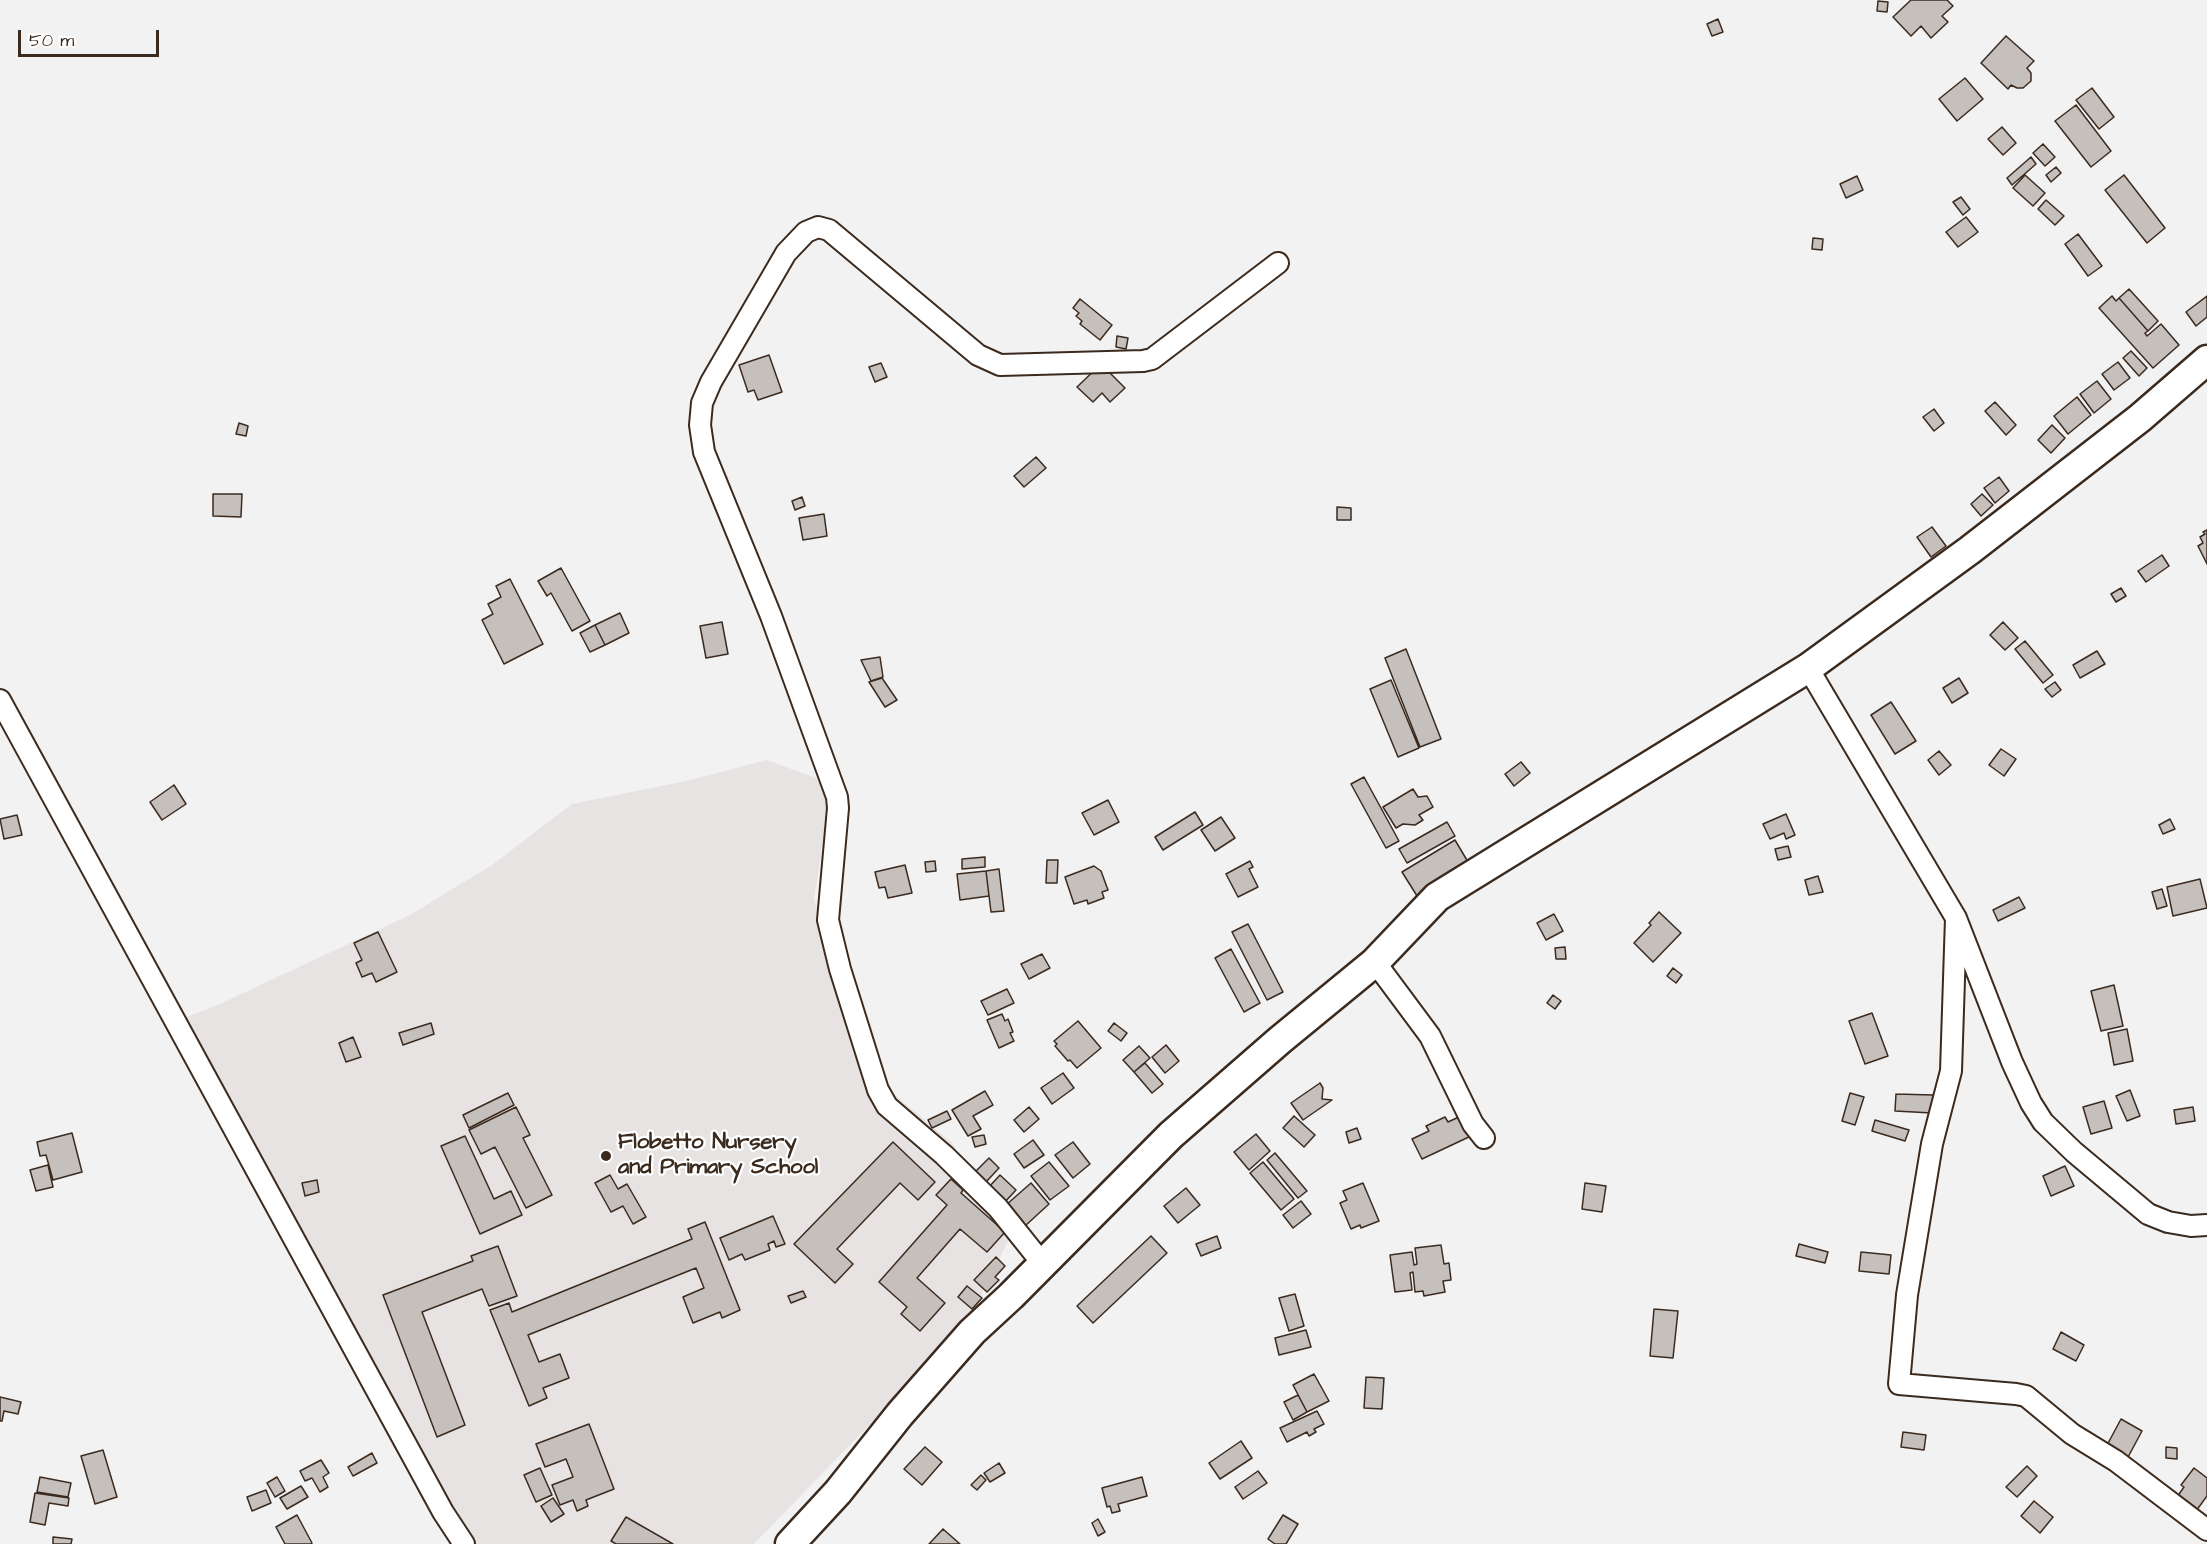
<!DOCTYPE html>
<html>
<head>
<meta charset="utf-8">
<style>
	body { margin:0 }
	#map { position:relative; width:2207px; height:1544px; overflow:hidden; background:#f3f2f2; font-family:"Architects Daughter",sans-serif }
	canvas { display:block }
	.scale { position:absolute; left:18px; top:30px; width:141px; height:27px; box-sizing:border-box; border:3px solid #3b2a1e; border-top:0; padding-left:8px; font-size:18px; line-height:21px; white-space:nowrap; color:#3b2a1e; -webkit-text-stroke:4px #fff; paint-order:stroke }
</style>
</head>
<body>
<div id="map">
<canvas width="2207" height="1544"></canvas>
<div class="scale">50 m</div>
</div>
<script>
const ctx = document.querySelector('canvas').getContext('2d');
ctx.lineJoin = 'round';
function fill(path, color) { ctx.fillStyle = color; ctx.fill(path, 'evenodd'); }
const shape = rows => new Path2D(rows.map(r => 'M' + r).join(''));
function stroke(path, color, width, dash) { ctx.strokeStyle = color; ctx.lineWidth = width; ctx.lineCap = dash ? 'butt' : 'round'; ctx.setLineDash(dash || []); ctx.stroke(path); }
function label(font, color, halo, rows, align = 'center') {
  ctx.font = font + ' "Architects Daughter",sans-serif'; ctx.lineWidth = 4.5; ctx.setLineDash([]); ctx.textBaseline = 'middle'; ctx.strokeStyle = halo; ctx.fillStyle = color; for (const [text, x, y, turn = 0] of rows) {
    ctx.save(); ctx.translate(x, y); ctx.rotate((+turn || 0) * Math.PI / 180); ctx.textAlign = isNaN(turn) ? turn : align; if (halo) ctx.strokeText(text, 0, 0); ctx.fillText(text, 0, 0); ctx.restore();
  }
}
fill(shape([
	[767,760,832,784,814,899,875,1078,951,1142,969,1169,1014,1229,966,1325,754,1544,471,1544,177,1021,222,1003,410,915,492,865,572,804,686,781]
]), '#e6e3e2');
const building = shape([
	[1911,0,1947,0,1953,6,1942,16,1948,22,1931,38,1921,26,1911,36,1893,17,1911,0],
	[1878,1,1888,2,1887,12,1877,11,1878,1],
	[1718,19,1723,32,1712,36,1707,24,1718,19],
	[2006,36,2034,61,2027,68,2031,73,2031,81,2023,88,2017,88,2011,85,2008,89,1981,63,2006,36],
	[1965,78,1983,99,1957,121,1939,99,1965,78],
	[2092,88,2114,117,2099,129,2076,100,2092,88],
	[2076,105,2111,151,2091,167,2055,121,2076,105],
	[2002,127,2016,143,2003,155,1988,139,2002,127],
	[2043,144,2055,157,2045,166,2033,153,2043,144],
	[2031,157,2036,164,2012,185,2007,178,2031,157],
	[2056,167,2061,173,2051,182,2046,175,2056,167],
	[2025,175,2045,193,2033,206,2013,188,2025,175],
	[2124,175,2165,228,2147,243,2105,190,2124,175],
	[1857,176,1863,190,1846,198,1840,184,1857,176],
	[1961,197,1970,209,1963,215,1953,202,1961,197],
	[2046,200,2064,216,2055,225,2038,209,2046,200],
	[1966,217,1978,232,1958,247,1946,232,1966,217],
	[2078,234,2102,266,2088,276,2065,244,2078,234],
	[1813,238,1823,239,1822,250,1812,249,1813,238],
	[2129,289,2158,321,2148,331,2119,298,2129,289],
	[2112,296,2116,301,2119,298,2148,331,2145,333,2147,336,2161,324,2179,345,2153,368,2099,308,2112,296],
	[2207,296,2207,317,2196,326,2186,312,2207,296],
	[1080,299,1112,325,1100,340,1080,324,1082,321,1076,316,1079,313,1073,308,1080,299],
	[1117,336,1128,338,1126,349,1116,347,1117,336],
	[2131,351,2147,368,2139,376,2123,358,2131,351],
	[769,355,782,392,758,400,754,390,748,392,739,365,769,355],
	[2118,362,2130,378,2114,390,2102,374,2118,362],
	[881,363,887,377,875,382,869,367,881,363],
	[1101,364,1125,388,1110,402,1102,393,1093,402,1077,387,1101,364],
	[2097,381,2111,399,2094,413,2080,394,2097,381],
	[2077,397,2091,415,2068,434,2054,416,2077,397],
	[1995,402,2016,425,2006,435,1985,411,1995,402],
	[1934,409,1944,423,1934,431,1923,417,1934,409],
	[239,423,248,426,246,436,236,434,239,423],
	[2052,425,2065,438,2051,453,2038,440,2052,425],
	[1036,457,1046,468,1024,487,1014,476,1036,457],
	[1999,477,2009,491,1995,503,1984,488,1999,477],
	[213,494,242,494,241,517,213,516,213,494],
	[1982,494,1993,505,1981,516,1971,504,1982,494],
	[802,497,805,506,795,510,792,501,802,497],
	[1337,507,1351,508,1351,520,1337,520,1337,507],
	[824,514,827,536,803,540,799,518,824,514],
	[1932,527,1946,546,1931,557,1917,537,1932,527],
	[2207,530,2207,564,2198,546,2203,543,2200,537,2205,534,2203,532,2207,530],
	[2162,555,2169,566,2146,582,2138,571,2162,555],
	[561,568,590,621,572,631,551,593,547,596,538,581,561,568],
	[510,579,543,644,504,664,482,620,493,614,488,604,501,597,496,586,510,579],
	[2121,588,2126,596,2116,602,2111,594,2121,588],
	[620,613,629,633,605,645,595,625,620,613],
	[722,622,728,654,706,658,700,626,722,622],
	[2003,622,2018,638,2005,650,1990,635,2003,622],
	[595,625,605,645,590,652,580,633,595,625],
	[2025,641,2053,675,2043,683,2015,649,2025,641],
	[1406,649,1441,739,1420,747,1385,658,1406,649],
	[2097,651,2105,664,2080,678,2073,665,2097,651],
	[880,657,883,677,871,681,861,660,880,657],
	[882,678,897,700,885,707,869,682,882,678],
	[1959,678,1968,693,1952,703,1943,688,1959,678],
	[1391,680,1419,748,1398,757,1370,689,1391,680],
	[2055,682,2061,690,2052,697,2045,689,2055,682],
	[1891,702,1916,741,1895,754,1871,715,1891,702],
	[2001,749,2016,759,2004,776,1989,765,2001,749],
	[1939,751,1951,765,1939,775,1928,760,1939,751],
	[1521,762,1530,773,1514,786,1505,774,1521,762],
	[1364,777,1399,841,1386,848,1351,784,1364,777],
	[174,785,186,804,162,820,150,802,174,785],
	[1413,789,1418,797,1427,796,1433,807,1419,815,1423,820,1415,825,1403,824,1396,828,1383,807,1413,789],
	[1108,800,1119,822,1094,835,1082,813,1108,800],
	[1195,812,1203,825,1163,850,1155,837,1195,812],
	[1786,814,1795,835,1786,839,1784,833,1770,839,1763,824,1786,814],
	[17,815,22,835,4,839,0,819,17,815],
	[1221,817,1235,838,1215,851,1201,830,1221,817],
	[2170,819,2175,829,2163,834,2159,825,2170,819],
	[1447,822,1455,836,1407,863,1399,849,1447,822],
	[1455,840,1471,867,1419,899,1402,872,1455,840],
	[1788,846,1791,857,1778,860,1775,849,1788,846],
	[985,857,985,867,962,869,962,859,985,857],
	[1047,860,1058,860,1057,883,1046,883,1047,860],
	[935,861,936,871,926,872,925,862,935,861],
	[1250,861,1253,867,1249,869,1258,887,1238,897,1226,874,1250,861],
	[905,865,912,893,888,898,885,887,879,888,875,872,905,865],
	[1094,866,1101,871,1108,890,1102,892,1104,898,1088,904,1087,900,1074,904,1065,877,1094,866],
	[999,869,1004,911,991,912,986,871,999,869],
	[986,871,989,896,960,900,957,874,986,871],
	[1818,876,1823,892,1809,895,1805,880,1818,876],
	[2200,879,2207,908,2173,916,2167,887,2200,879],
	[2162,889,2167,906,2157,909,2152,892,2162,889],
	[2019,897,2025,908,1998,921,1993,910,2019,897],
	[1659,912,1681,933,1653,962,1634,943,1651,925,1649,923,1659,912],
	[1554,914,1563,931,1546,940,1537,923,1554,914],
	[1248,924,1283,992,1267,1000,1232,932,1248,924],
	[378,932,397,972,376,982,372,973,362,977,356,963,362,960,354,943,378,932],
	[1565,947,1566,959,1556,959,1555,948,1565,947],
	[1231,949,1260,1003,1244,1012,1215,958,1231,949],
	[1042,954,1050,968,1029,979,1021,964,1042,954],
	[1673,968,1682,975,1676,983,1667,976,1673,968],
	[2114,985,2123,1026,2101,1031,2091,991,2114,985],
	[1007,989,1014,1003,988,1015,981,1001,1007,989],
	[1553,995,1561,1001,1555,1009,1547,1003,1553,995],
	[1872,1013,1888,1056,1865,1064,1849,1021,1872,1013],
	[1002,1014,1005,1021,1008,1019,1013,1032,1010,1033,1014,1041,999,1048,987,1020,1002,1014],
	[1078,1021,1101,1048,1077,1068,1070,1060,1068,1061,1055,1046,1057,1044,1054,1041,1078,1021],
	[431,1023,434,1034,403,1045,399,1033,431,1023],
	[1114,1023,1127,1033,1121,1041,1108,1031,1114,1023],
	[2127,1029,2133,1061,2114,1065,2108,1033,2127,1029],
	[353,1037,361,1057,346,1062,339,1043,353,1037],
	[1166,1045,1179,1061,1165,1073,1152,1057,1166,1045],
	[1139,1046,1150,1058,1134,1072,1123,1060,1139,1046],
	[1145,1063,1163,1084,1152,1093,1134,1072,1145,1063],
	[1063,1073,1074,1088,1052,1104,1041,1088,1063,1073],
	[1320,1083,1323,1088,1322,1099,1332,1100,1303,1120,1291,1103,1320,1083],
	[2130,1090,2140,1116,2127,1121,2116,1096,2130,1090],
	[985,1091,993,1105,973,1116,981,1129,968,1136,952,1110,985,1091],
	[508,1093,514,1105,469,1128,463,1115,508,1093],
	[1850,1093,1864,1097,1855,1125,1842,1121,1850,1093],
	[1896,1094,1933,1095,1932,1113,1895,1111,1896,1094],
	[2104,1101,2112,1128,2091,1134,2083,1107,2104,1101],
	[516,1107,530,1135,523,1138,552,1195,526,1208,495,1147,481,1154,469,1130,516,1107],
	[1029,1107,1039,1119,1024,1132,1014,1120,1029,1107],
	[2193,1107,2195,1121,2176,1124,2174,1110,2193,1107],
	[947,1111,951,1119,932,1128,928,1120,947,1111],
	[1294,1116,1315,1135,1304,1147,1283,1128,1294,1116],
	[1461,1116,1471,1136,1422,1159,1412,1139,1429,1131,1426,1126,1445,1117,1448,1122,1461,1116],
	[1875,1120,1909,1130,1905,1141,1872,1131,1875,1120],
	[1357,1128,1361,1139,1349,1143,1346,1132,1357,1128],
	[72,1133,82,1172,53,1180,46,1155,40,1156,37,1142,72,1133],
	[1256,1134,1270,1151,1249,1170,1234,1152,1256,1134],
	[984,1135,986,1144,975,1147,972,1137,984,1135],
	[465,1136,494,1199,511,1191,522,1215,480,1234,441,1146,465,1136],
	[1033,1140,1044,1155,1024,1168,1014,1154,1033,1140],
	[893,1142,935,1182,918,1200,900,1183,837,1249,853,1264,835,1283,794,1244,893,1142],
	[1073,1142,1090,1164,1073,1178,1055,1155,1073,1142],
	[1275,1153,1307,1191,1298,1198,1267,1160,1275,1153],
	[989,1158,999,1168,986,1182,975,1172,989,1158],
	[1049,1162,1069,1186,1050,1200,1031,1176,1049,1162],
	[1263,1162,1294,1199,1281,1210,1250,1173,1263,1162],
	[48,1165,53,1187,36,1191,30,1170,48,1165],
	[2065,1166,2074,1186,2051,1196,2043,1176,2065,1166],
	[610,1175,618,1189,627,1184,646,1217,633,1224,623,1206,611,1212,595,1183,610,1175],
	[1000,1175,1016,1190,1004,1203,988,1188,1000,1175],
	[951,1179,963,1190,961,1193,1005,1232,987,1252,960,1229,917,1278,945,1303,920,1331,901,1314,907,1307,879,1282,947,1205,936,1195,951,1179],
	[317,1180,319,1192,305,1196,302,1183,317,1180],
	[1031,1183,1049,1204,1025,1226,1006,1205,1031,1183],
	[1363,1183,1379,1221,1361,1228,1360,1225,1351,1229,1340,1203,1347,1200,1343,1191,1363,1183],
	[1585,1183,1606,1186,1602,1212,1582,1209,1585,1183],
	[1186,1188,1200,1205,1178,1223,1164,1206,1186,1188],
	[1301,1201,1311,1214,1293,1228,1283,1215,1301,1201],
	[773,1216,785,1244,776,1247,774,1241,768,1244,770,1250,745,1260,742,1254,729,1260,720,1238,773,1216],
	[705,1222,740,1310,722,1318,720,1312,693,1323,683,1297,704,1288,696,1268,528,1335,539,1362,560,1354,569,1378,543,1388,547,1398,529,1406,490,1310,509,1303,512,1312,692,1239,688,1229,705,1222],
	[1151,1236,1167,1253,1093,1323,1077,1306,1151,1236],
	[1217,1236,1221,1248,1201,1256,1196,1244,1217,1236],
	[1799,1244,1828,1252,1825,1263,1796,1256,1799,1244],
	[1441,1245,1444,1264,1449,1263,1451,1280,1443,1281,1445,1292,1424,1296,1423,1291,1415,1292,1413,1272,1410,1273,1412,1290,1395,1292,1390,1255,1412,1252,1414,1265,1417,1264,1415,1248,1441,1245],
	[498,1246,517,1296,489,1306,482,1289,422,1312,465,1425,437,1437,383,1295,473,1261,471,1256,498,1246],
	[1861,1252,1891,1255,1889,1274,1859,1271,1861,1252],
	[996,1257,1005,1266,995,1277,999,1280,987,1292,974,1280,996,1257],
	[967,1286,982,1298,972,1309,958,1297,967,1286],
	[803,1291,806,1297,791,1303,788,1296,803,1291],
	[1295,1294,1304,1326,1289,1331,1279,1298,1295,1294],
	[1654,1309,1678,1311,1673,1358,1650,1356,1654,1309],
	[1306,1330,1311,1347,1279,1355,1275,1338,1306,1330],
	[2061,1332,2084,1345,2076,1361,2053,1349,2061,1332],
	[1314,1374,1329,1401,1307,1412,1293,1385,1314,1374],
	[1366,1377,1384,1378,1382,1409,1364,1408,1366,1377],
	[1298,1395,1307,1412,1293,1420,1284,1402,1298,1395],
	[0,1397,21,1402,18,1414,4,1411,2,1421,0,1421,0,1397],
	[1317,1411,1324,1424,1314,1429,1316,1432,1309,1436,1307,1432,1287,1442,1280,1428,1317,1411],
	[2121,1419,2142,1431,2127,1459,2106,1447,2121,1419],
	[589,1424,614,1489,586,1500,588,1506,577,1511,573,1500,560,1505,552,1485,573,1477,566,1459,545,1467,536,1444,589,1424],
	[1903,1432,1926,1435,1924,1450,1901,1447,1903,1432],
	[1241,1441,1252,1458,1220,1479,1209,1463,1241,1441],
	[925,1447,942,1462,922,1485,904,1469,925,1447],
	[2166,1447,2177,1448,2177,1459,2166,1458,2166,1447],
	[103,1450,117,1497,95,1504,81,1456,103,1450],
	[372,1453,377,1463,353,1476,348,1467,372,1453],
	[321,1460,329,1473,323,1477,328,1487,320,1492,312,1478,305,1481,300,1471,321,1460],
	[999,1463,1005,1473,990,1482,984,1473,999,1463],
	[2027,1466,2037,1476,2017,1497,2006,1487,2027,1466],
	[540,1468,552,1495,536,1502,524,1475,540,1468],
	[2194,1468,2207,1478,2207,1496,2196,1511,2177,1497,2184,1487,2181,1485,2194,1468],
	[1258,1471,1267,1483,1243,1499,1235,1487,1258,1471],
	[981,1475,986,1480,977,1490,971,1485,981,1475],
	[40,1477,71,1483,68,1497,37,1492,40,1477],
	[277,1477,285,1491,275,1497,267,1483,277,1477],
	[1142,1477,1147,1496,1118,1504,1120,1511,1112,1513,1110,1506,1107,1507,1102,1488,1142,1477],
	[301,1486,308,1497,287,1509,280,1498,301,1486],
	[266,1490,271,1503,252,1511,247,1497,266,1490],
	[35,1493,69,1498,68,1506,49,1503,45,1525,30,1522,35,1493],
	[553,1498,564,1514,551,1522,541,1506,553,1498],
	[2034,1501,2053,1517,2040,1533,2021,1516,2034,1501],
	[297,1515,312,1543,311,1544,285,1544,276,1527,297,1515],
	[1283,1515,1298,1524,1286,1544,1275,1544,1268,1539,1283,1515],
	[626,1517,673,1544,616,1544,611,1541,626,1517],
	[1098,1519,1105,1532,1098,1536,1092,1523,1098,1519],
	[943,1529,960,1544,929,1544,943,1529],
	[53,1537,72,1539,71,1544,53,1544,53,1537]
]);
fill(building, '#c6c0bd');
stroke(building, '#3b2a1e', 1.5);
const minor = shape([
	[1808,668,1956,918,2012,1062,2031,1103,2043,1122,2074,1152,2148,1214,2168,1222,2191,1226,2207,1225],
	[0,700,443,1512,464,1544],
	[1956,918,1951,1071,1932,1144,1907,1295,1899,1384,2016,1394,2026,1396,2072,1434,2116,1461,2207,1530],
	[1375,962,1430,1036,1473,1124,1484,1138],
	[1042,1263,998,1208,944,1155,887,1106,878,1090,840,969,828,920,838,808,837,797,771,616,704,452,700,425,702,403,711,382,786,253,806,232,818,227,829,230,978,355,1000,365,1143,361,1152,359,1278,263]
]);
const secondary = shape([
	[790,1544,838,1492,900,1414,972,1332,1011,1296,1171,1135,1280,1040,1375,962,1437,897,1808,668,1970,550,2140,418,2207,360]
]);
stroke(minor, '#3b2a1e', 24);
stroke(secondary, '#3b2a1e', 33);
stroke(minor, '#fff', 20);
stroke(secondary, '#fff', 28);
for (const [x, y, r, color] of [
	[606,1156,6,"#3b2a1e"]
]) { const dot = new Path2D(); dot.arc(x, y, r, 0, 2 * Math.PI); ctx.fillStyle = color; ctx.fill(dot); stroke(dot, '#fff', 2); }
label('bold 22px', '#3b2a1e', '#fff', [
	["Flobetto Nursery",618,1143],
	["and Primary School",618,1168]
], 'left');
</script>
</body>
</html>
